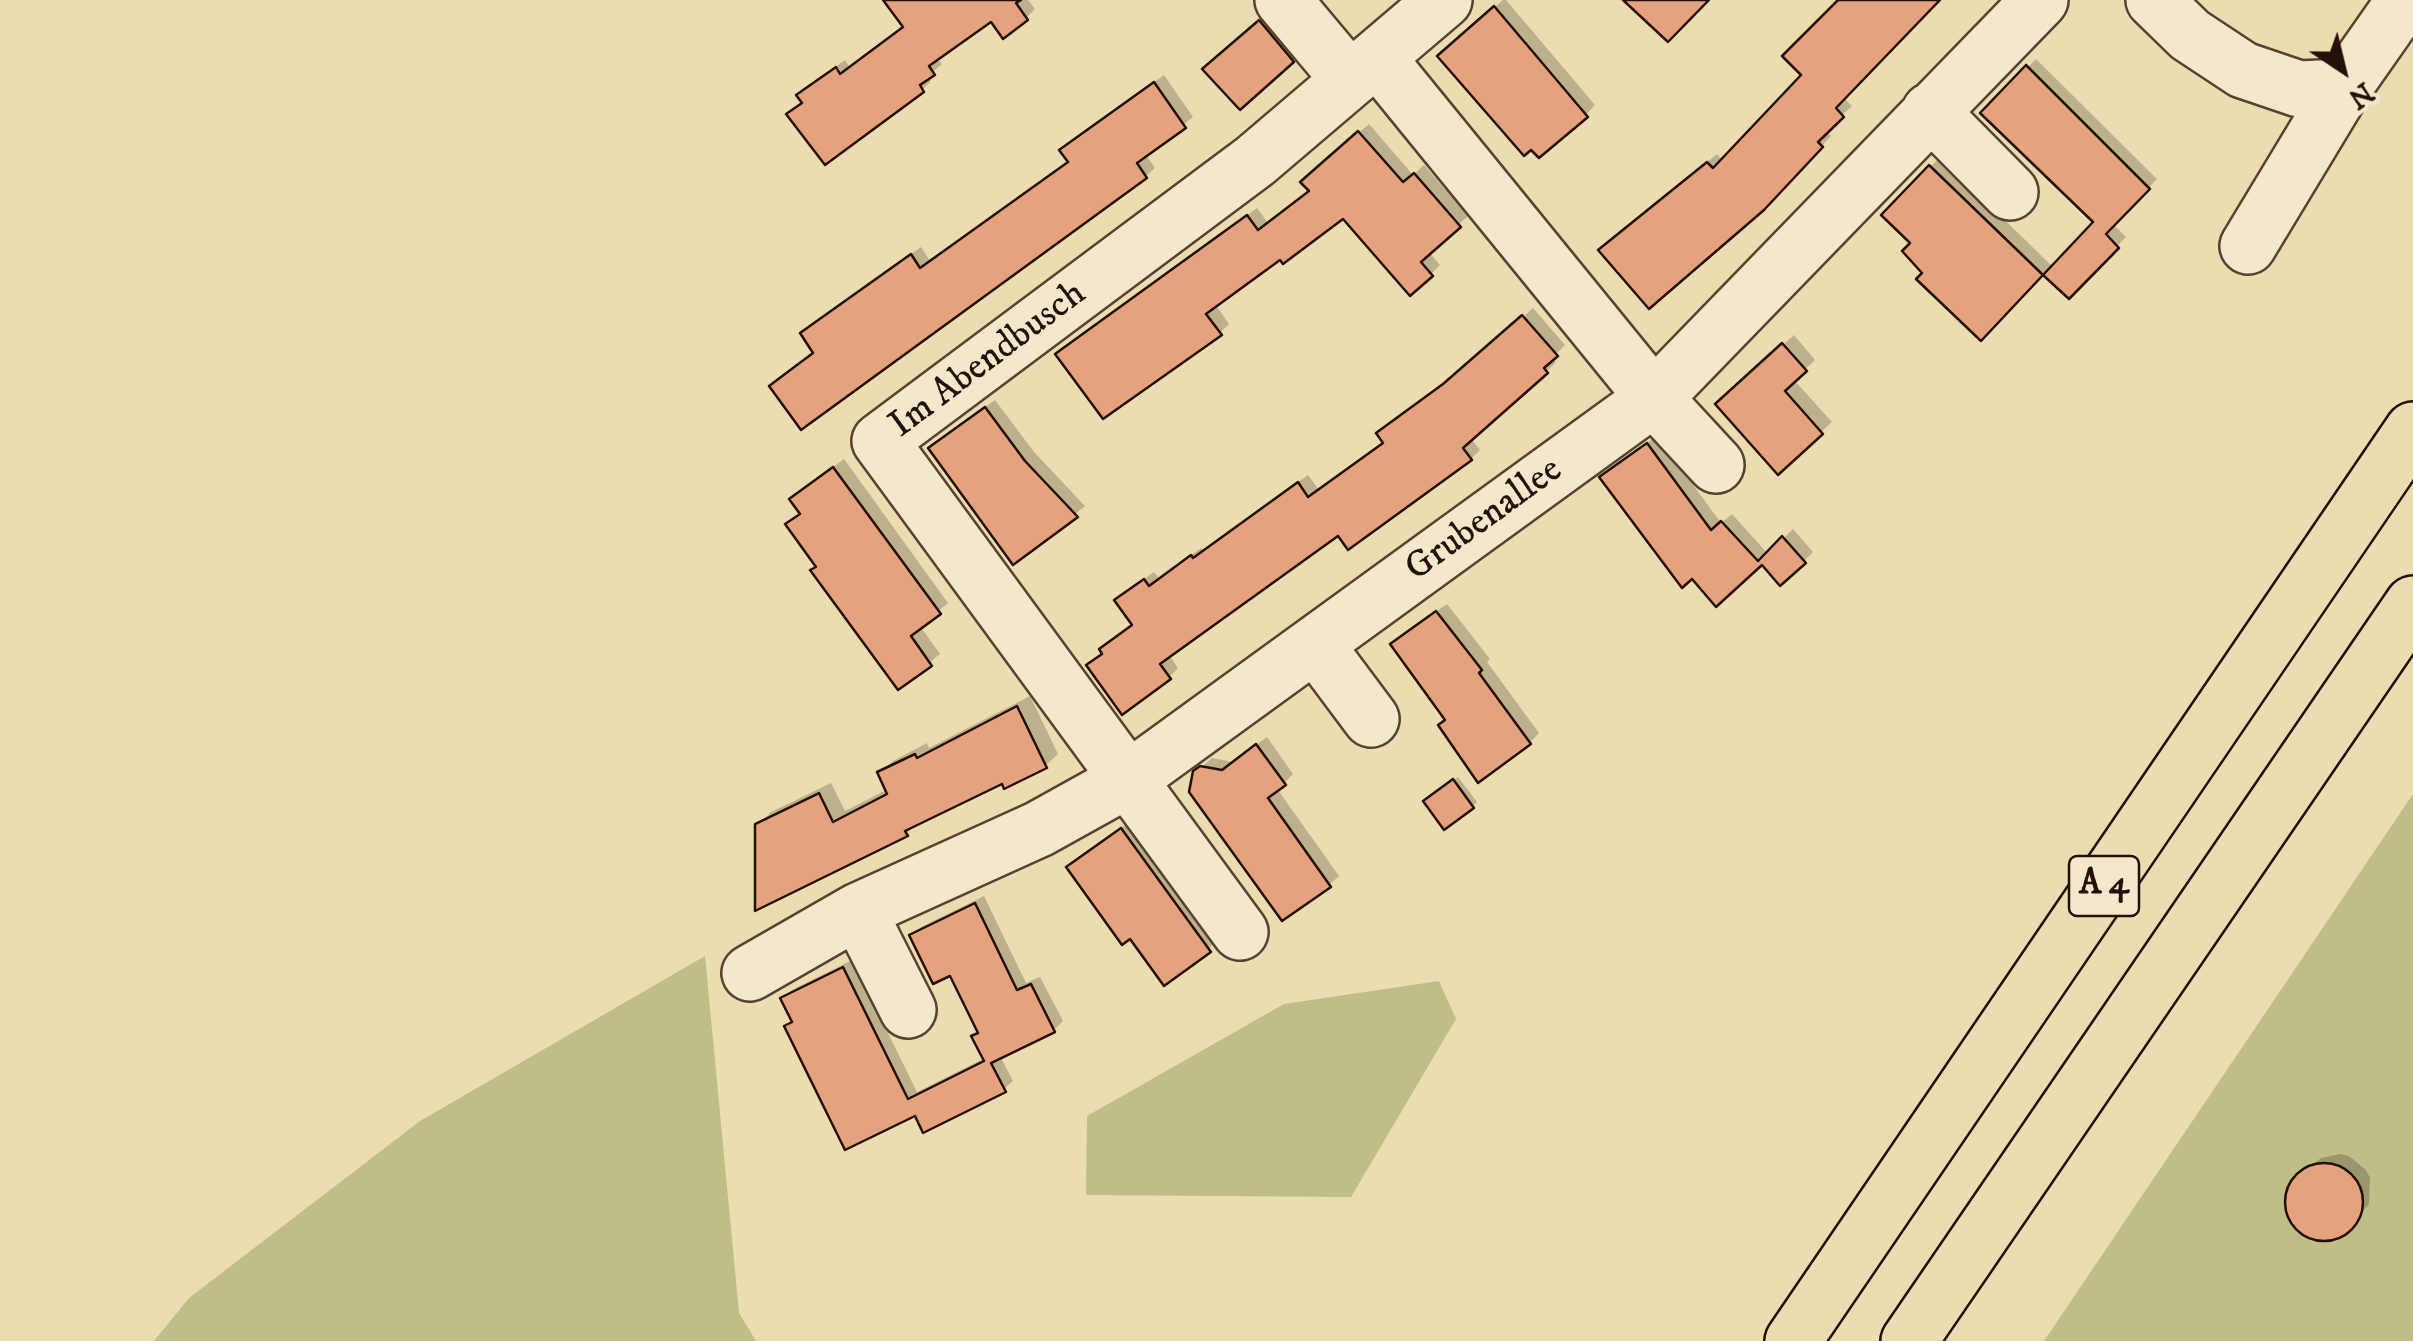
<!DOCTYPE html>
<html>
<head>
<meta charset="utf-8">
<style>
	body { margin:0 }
	#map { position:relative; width:2413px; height:1341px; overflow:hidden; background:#ecdcb1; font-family:"IM FELL DW Pica",serif }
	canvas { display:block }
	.north { position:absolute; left:2293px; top:20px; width:100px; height:100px; -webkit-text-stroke:8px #f3e8cc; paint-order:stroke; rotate:145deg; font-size:28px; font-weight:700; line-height:40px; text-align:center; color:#260f04 }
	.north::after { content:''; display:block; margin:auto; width:35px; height:45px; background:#260f04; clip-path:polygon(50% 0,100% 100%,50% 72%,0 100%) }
</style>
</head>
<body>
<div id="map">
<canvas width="2413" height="1341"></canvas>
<div class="north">N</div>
</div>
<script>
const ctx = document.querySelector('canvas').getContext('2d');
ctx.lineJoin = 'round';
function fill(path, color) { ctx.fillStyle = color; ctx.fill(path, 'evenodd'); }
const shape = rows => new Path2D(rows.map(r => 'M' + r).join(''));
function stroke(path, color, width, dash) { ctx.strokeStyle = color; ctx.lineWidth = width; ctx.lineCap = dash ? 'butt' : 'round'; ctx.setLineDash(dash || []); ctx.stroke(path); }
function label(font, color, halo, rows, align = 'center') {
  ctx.font = font + ' "IM FELL DW Pica",serif'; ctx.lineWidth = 9; ctx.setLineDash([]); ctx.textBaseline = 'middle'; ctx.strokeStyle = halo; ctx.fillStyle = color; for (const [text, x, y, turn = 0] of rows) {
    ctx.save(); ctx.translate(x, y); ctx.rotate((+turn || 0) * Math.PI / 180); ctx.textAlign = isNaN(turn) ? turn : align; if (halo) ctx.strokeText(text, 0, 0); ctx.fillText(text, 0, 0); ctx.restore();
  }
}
fill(shape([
	[2413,794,2413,1341,2044,1341],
	[705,956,739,1313,756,1341,154,1341,189,1298,420,1121],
	[1439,981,1456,1019,1351,1197,1086,1195,1087,1116,1284,1004]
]), '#bfbe87');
fill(shape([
	[898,0,1028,0,1035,9,1026,18,991,18,937,58,942,64,928,76,931,81,922,90,790,114,804,102,808,87,845,60,850,68,905,26],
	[1503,0,1506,0,1595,105,1586,115,1450,46],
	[1847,0,1937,0,1843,97,1852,106,1825,131,1831,136,1762,208,1610,242,1717,154,1723,161,1805,75],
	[1269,14,1301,52,1293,60,1214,61],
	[2036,59,2157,179,2113,224,2126,237,2069,296,2043,272,1981,338,1926,272,1914,243,1884,215,1940,157,2053,267,2096,222,1983,113],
	[1164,75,1193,117,1145,154,1155,168,1146,176,816,352,812,325,921,247,930,261,1070,160,1072,141],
	[1369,124,1413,175,1424,165,1468,216,1429,252,1440,265,1431,274,1343,215,1215,304,1229,324,1220,333,1068,345,1257,208,1268,223,1311,190,1313,173],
	[1533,308,1565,345,1552,358,1556,362,1547,371,1471,438,1480,450,1471,459,1338,533,1169,655,1178,668,1169,677,1089,665,1134,624,1117,600,1126,592,1154,572,1159,578,1201,548,1203,551,1308,475,1319,490,1385,442],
	[1794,335,1815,360,1794,380,1832,422,1778,471,1728,394],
	[995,400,1034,452,1085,506,1014,562,941,439],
	[1657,436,1721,523,1732,514,1768,554,1793,529,1813,552,1804,561,1762,562,1716,604,1612,468],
	[844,459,948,603,920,626,940,654,898,687,788,525,802,512,802,490],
	[1447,604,1490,659,1487,662,1539,733,1530,742,1448,719,1403,635],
	[1030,696,1058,754,1045,766,1003,781,918,822,906,834,758,825,771,812,831,783,845,811,888,789,880,773,893,761,927,743,929,748],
	[1267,737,1293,774,1278,790,1339,876,1329,885,1195,773,1212,758,1233,762],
	[1458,777,1477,802,1473,806,1430,797],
	[1131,821,1218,941,1165,982,1078,859],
	[984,896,1026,983,1040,977,1063,1021,1054,1030,1000,1056,1013,1081,1004,1089,916,1113,787,1026,794,1019,784,998,792,990,852,960,917,1092,985,1058,974,1036,979,1031,951,972,912,935,921,927],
	[2340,1154,2349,1156,2366,1170,2370,1178,2369,1204,2345,1232,2334,1237,2310,1236,2294,1224,2288,1211,2288,1196,2294,1181,2321,1158]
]), '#0003');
const building = shape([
	[883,0,1021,0,1016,3,1028,20,1003,39,991,22,929,66,935,75,920,85,924,92,825,165,786,114,802,103,796,95,836,67,840,74,903,27,883,0],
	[1623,0,1709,0,1668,42,1623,0],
	[1838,0,1940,0,1836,108,1844,117,1818,142,1823,147,1764,210,1649,309,1598,250,1707,162,1713,168,1801,75,1782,56,1838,0],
	[1494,6,1588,117,1539,158,1531,150,1524,156,1437,56,1494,6],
	[1259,20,1294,62,1240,110,1202,69,1259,20],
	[2026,65,2150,189,2106,234,2119,248,2069,299,2043,275,2093,222,1980,113,2026,65],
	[1154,82,1186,128,1137,163,1147,178,801,430,769,386,813,353,800,333,911,254,920,268,1068,162,1059,150,1154,82],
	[1358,131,1403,182,1414,173,1461,227,1421,262,1433,276,1410,296,1343,219,1283,264,1280,260,1206,314,1222,335,1103,419,1055,354,1247,215,1258,230,1309,191,1300,182,1358,131],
	[1929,165,2043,275,1981,341,1916,279,1922,273,1902,251,1910,243,1881,215,1929,165],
	[1522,315,1558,356,1544,368,1548,373,1463,448,1472,460,1348,550,1338,536,1160,664,1171,679,1122,715,1086,665,1102,654,1099,649,1132,625,1114,600,1144,579,1149,586,1191,555,1193,558,1298,482,1308,497,1383,443,1376,433,1443,384,1522,315],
	[1782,343,1807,371,1785,391,1823,434,1778,475,1715,404,1782,343],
	[985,407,1025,461,1078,517,1013,565,928,448,985,407],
	[1647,443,1711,530,1721,521,1758,561,1782,536,1806,563,1780,586,1762,565,1716,607,1692,579,1682,588,1599,477,1647,443],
	[833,467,941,614,911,636,932,666,898,690,810,570,816,567,785,524,800,514,789,499,833,467],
	[1436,611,1482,670,1479,673,1531,744,1478,783,1438,725,1445,720,1390,644,1436,611],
	[1017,706,1047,768,1004,789,1002,784,905,831,908,836,755,911,755,824,819,793,833,822,887,794,877,772,915,754,917,758,1017,706],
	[1256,744,1286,785,1268,798,1331,887,1282,921,1189,792,1193,771,1200,766,1222,770,1256,744],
	[1453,779,1474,808,1444,830,1423,801,1453,779],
	[1121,828,1211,952,1164,986,1130,939,1122,945,1066,867,1121,828],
	[975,903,1017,990,1031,984,1055,1032,991,1063,1006,1092,923,1133,915,1116,845,1150,784,1026,792,1022,780,998,843,967,908,1099,984,1061,971,1036,978,1033,950,976,933,984,909,935,975,903],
	'2285 1202a39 39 0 1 1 78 0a39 39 0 1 1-78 0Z'
]);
fill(building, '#e4a27f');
stroke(building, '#260f04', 2.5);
const minor = shape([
	[1283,0,1350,80],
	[2154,0,2190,35,2243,70,2299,89,2344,87],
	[1378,59,1654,398,1716,465],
	[1930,111,2010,192],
	[2248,246,2344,87,2405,0],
	[1315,644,1371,719],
	[858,911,908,1010],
	[1240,932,880,441,1255,161,1444,0],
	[750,973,858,911,1039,829,1129,779,1654,398,2040,0]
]);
const highway = shape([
	[1793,1341,2413,430],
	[1909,1341,2413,604]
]);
stroke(minor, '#58422f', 60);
stroke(highway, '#260f04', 60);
stroke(minor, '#f3e8cc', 55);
stroke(highway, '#ecdcb1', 55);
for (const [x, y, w] of [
	[2104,886,70]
]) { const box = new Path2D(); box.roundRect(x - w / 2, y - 30, w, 60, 8); ctx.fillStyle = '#f3e8cc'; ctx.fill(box); stroke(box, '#260f04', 2.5); }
label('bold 35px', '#260f04', null, [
	["A 4",2104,886]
]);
label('38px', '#260f04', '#f3e8cc', [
	["Im Abendbusch",989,361,-37],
	["Grubenallee",1485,521,-36]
]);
</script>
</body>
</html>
